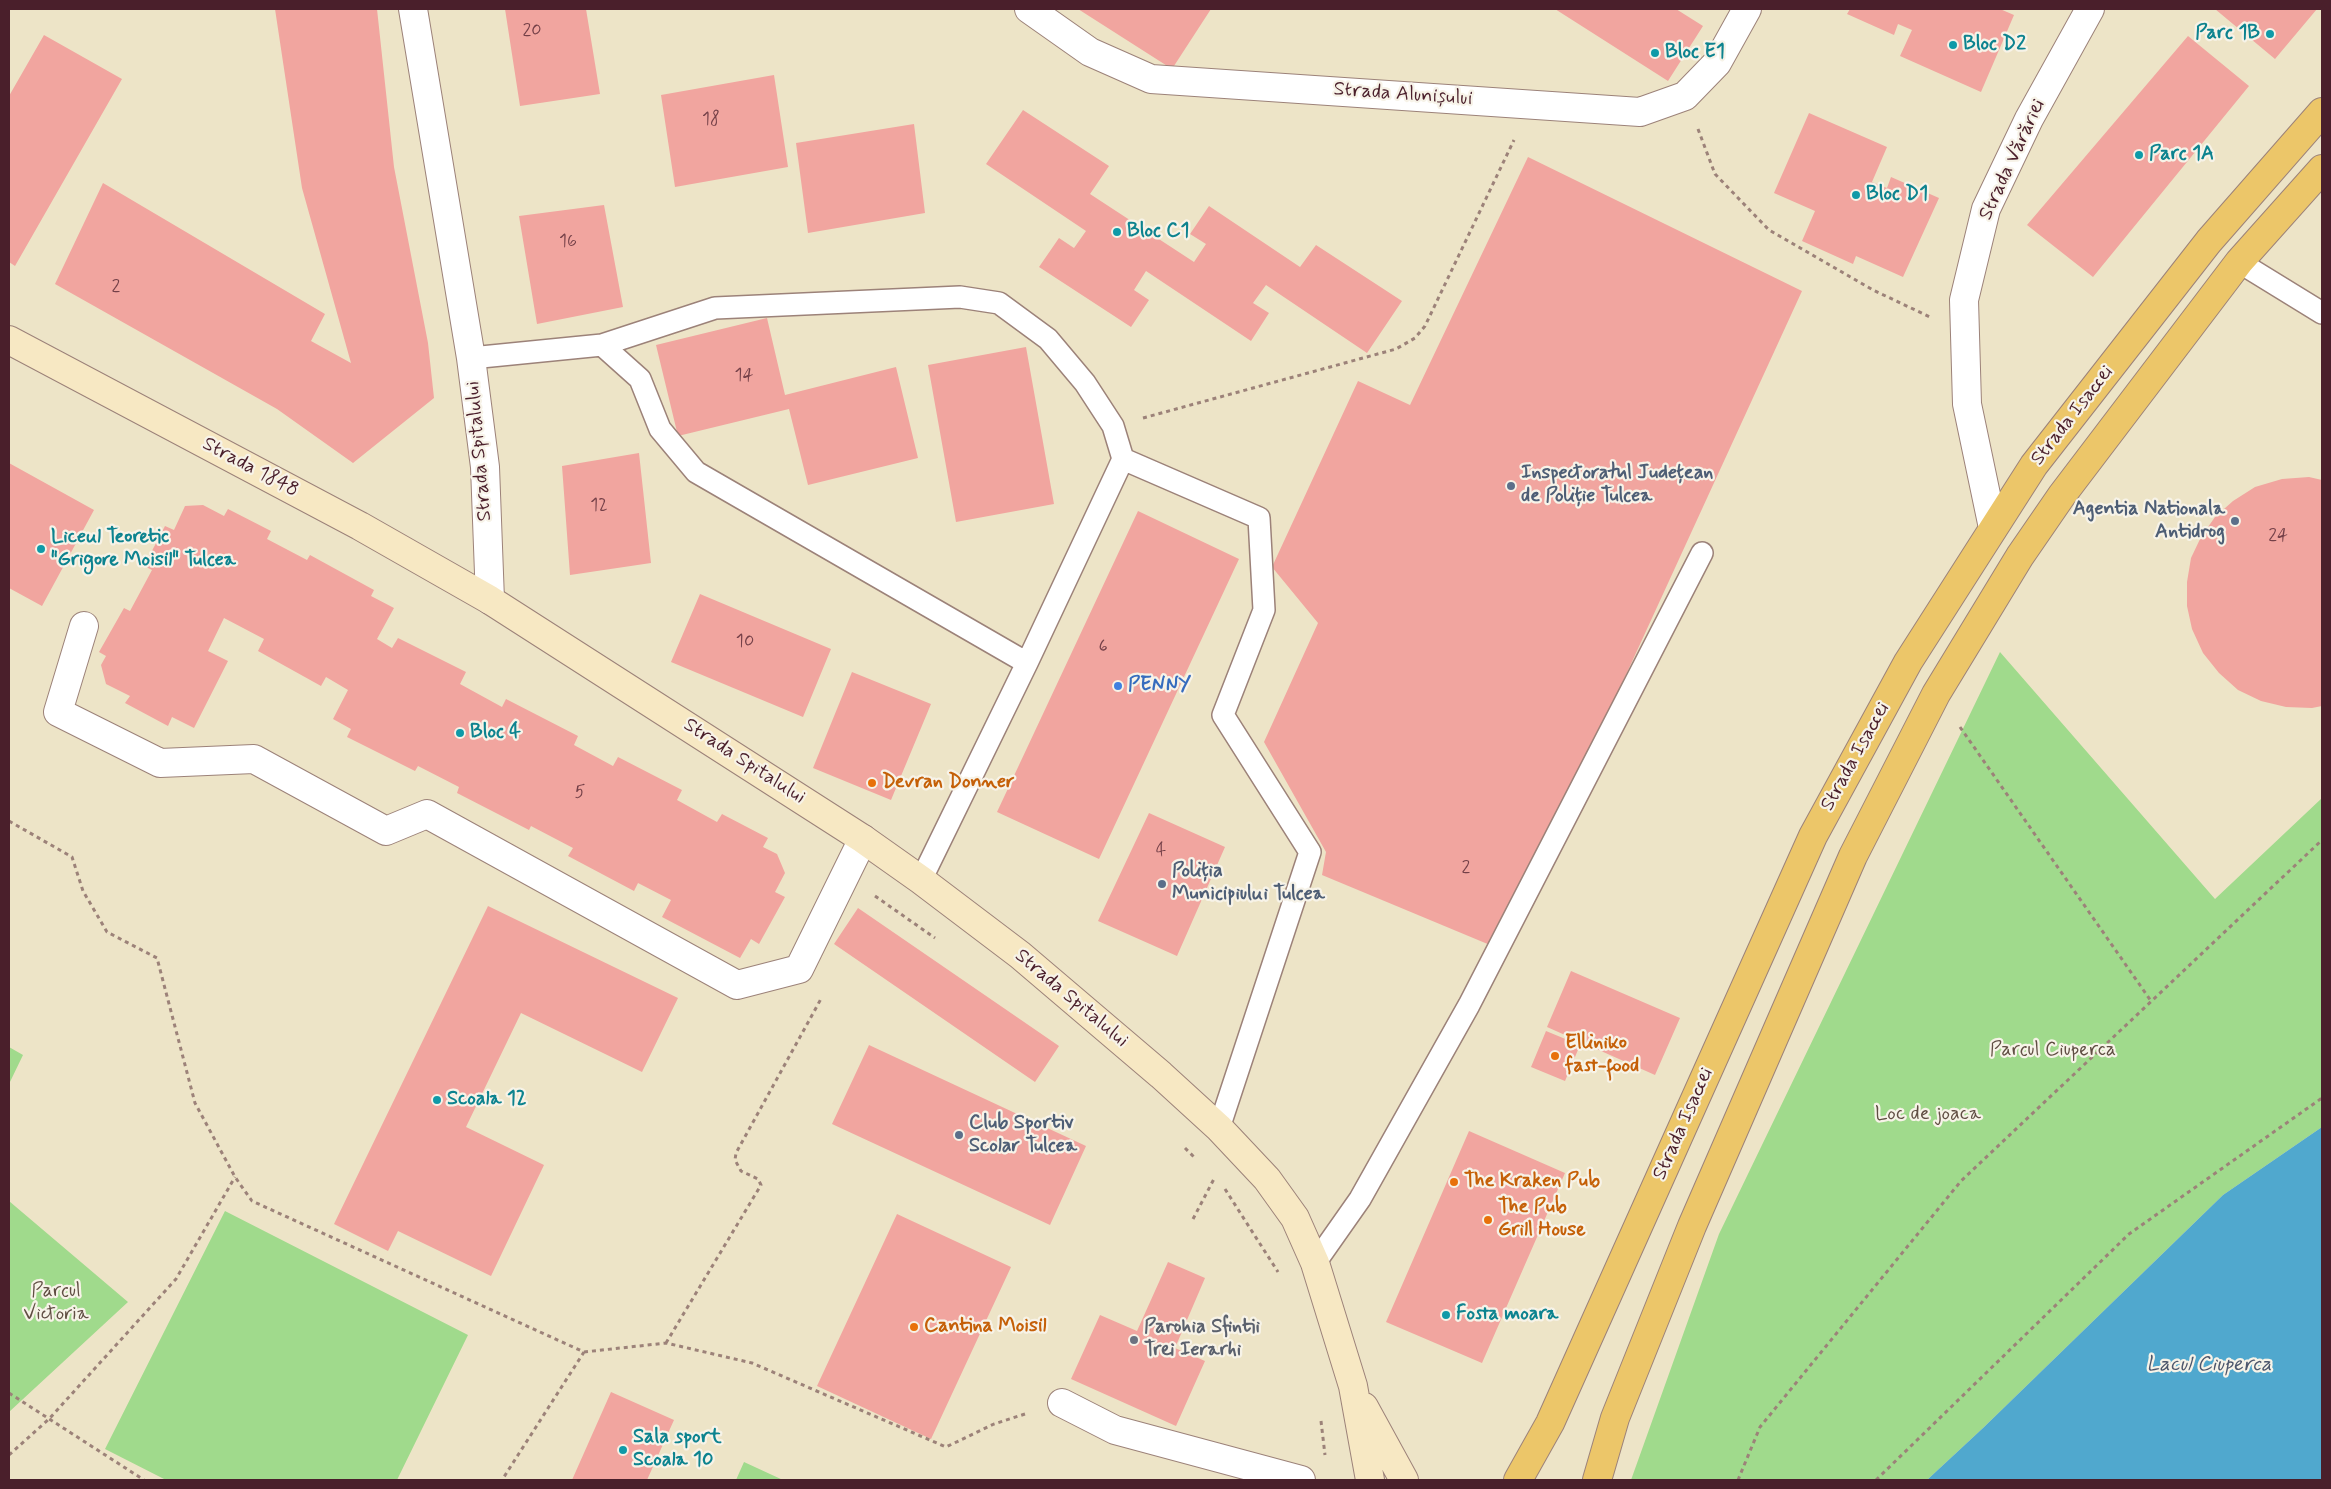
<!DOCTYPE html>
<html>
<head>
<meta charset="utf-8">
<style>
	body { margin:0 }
	#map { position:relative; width:2331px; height:1489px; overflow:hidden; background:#ede4c7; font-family:Mynerve,sans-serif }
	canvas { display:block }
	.frame { position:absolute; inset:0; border:10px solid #4a1f2b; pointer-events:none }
</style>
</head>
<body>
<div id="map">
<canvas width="2331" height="1489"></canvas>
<div class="frame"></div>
</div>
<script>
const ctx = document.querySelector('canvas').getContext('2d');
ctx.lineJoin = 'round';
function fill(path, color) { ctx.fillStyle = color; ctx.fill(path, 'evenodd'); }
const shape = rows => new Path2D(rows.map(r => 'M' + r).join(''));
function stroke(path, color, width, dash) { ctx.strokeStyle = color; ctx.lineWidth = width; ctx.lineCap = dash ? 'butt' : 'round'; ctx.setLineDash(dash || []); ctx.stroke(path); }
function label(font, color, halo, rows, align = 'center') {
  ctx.font = font + ' Mynerve,sans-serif'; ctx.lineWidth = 4.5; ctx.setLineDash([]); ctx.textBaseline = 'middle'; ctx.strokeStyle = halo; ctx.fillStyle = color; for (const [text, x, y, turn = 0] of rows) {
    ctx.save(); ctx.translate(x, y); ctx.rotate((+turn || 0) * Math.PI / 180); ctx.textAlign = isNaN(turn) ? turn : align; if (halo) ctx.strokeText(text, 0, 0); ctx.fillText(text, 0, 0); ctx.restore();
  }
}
fill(shape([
	[2000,652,2215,899,2322,798,2322,1127,2223,1195,1983,1428,1927,1480,1631,1480,1719,1234],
	[9,1047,23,1055,9,1084],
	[9,1201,128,1302,9,1412],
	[225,1211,468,1335,397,1480,166,1480,105,1449],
	[744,1462,783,1480,736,1480]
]), '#a0da8c');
fill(shape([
	[2322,1127,2322,1480,1927,1480,1983,1428,2223,1195]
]), '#50a8ce');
fill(shape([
	[275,9,377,9,394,167,428,343,434,398,353,463,277,409,55,284,103,183,325,314,311,341,351,363,302,188],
	[505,9,586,9,600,94,520,106],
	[1078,9,1211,9,1172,69],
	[1555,9,1676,9,1703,26,1668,81],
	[1850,9,2000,9,2014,15,1981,92,1900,56,1912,30,1898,24,1894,35,1847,14],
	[2215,9,2317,9,2275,59],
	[44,35,122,79,15,266,9,262,9,96],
	[2188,36,2249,86,2093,277,2027,225],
	[774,75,788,167,675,187,661,95],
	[1023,110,1109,166,1090,194,1194,262,1206,244,1190,234,1209,206,1300,267,1316,245,1402,301,1367,353,1266,285,1253,303,1269,313,1251,341,1146,271,1134,290,1149,300,1131,327,1039,267,1059,238,1074,248,1086,231,986,164],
	[1809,113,1887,147,1872,182,1887,188,1891,177,1939,198,1903,277,1856,256,1853,264,1802,241,1815,211,1774,193],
	[914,124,925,213,808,233,796,143],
	[1528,157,1802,291,1580,775,1490,945,1322,875,1326,852,1264,742,1318,623,1272,567,1358,381,1410,405],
	[604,205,623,307,537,324,519,216],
	[767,318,785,395,896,367,918,458,808,485,789,409,678,436,656,345],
	[1026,347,1054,504,956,522,928,365],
	[639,453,651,563,570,575,562,466],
	[9,463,94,510,42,606,9,588],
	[2309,477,2322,480,2322,706,2312,708,2286,707,2261,701,2238,690,2219,673,2203,653,2192,629,2187,606,2187,582,2191,558,2201,537,2215,517,2233,501,2255,487,2282,479],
	[203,505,224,516,228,509,271,531,267,539,307,560,310,555,374,590,371,596,394,608,377,639,392,648,398,638,466,672,460,684,502,707,506,699,578,736,574,745,613,766,618,757,682,790,677,800,717,822,722,814,768,838,763,847,777,854,785,873,775,892,785,897,759,944,751,939,740,958,662,917,671,900,638,883,634,891,568,856,573,848,531,826,529,830,457,793,459,787,418,766,415,771,347,737,351,729,333,719,348,690,326,677,321,686,258,651,264,639,224,618,208,651,228,661,194,728,172,717,168,726,125,703,130,696,106,684,101,665,106,656,99,652,124,608,130,611,152,570,144,566,165,526,174,530,185,506],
	[1138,511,1239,559,1099,859,997,812],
	[700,594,831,649,803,717,671,662],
	[852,672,931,704,891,800,813,768],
	[1149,813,1225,847,1177,956,1098,921],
	[488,906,678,998,642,1072,521,1013,466,1127,544,1165,491,1276,398,1231,388,1251,334,1224],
	[858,908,1059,1046,1035,1082,834,944],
	[1571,971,1680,1018,1655,1075,1547,1027],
	[1546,1031,1580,1045,1565,1081,1531,1067],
	[869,1045,1086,1146,1050,1225,832,1124],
	[1469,1131,1565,1173,1482,1363,1386,1322],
	[897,1214,1011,1267,931,1439,817,1386],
	[1168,1262,1205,1278,1175,1348,1205,1361,1176,1426,1071,1379,1100,1315,1137,1331],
	[611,1392,674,1420,647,1480,572,1480]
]), '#f1a59f');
const lane = shape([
	[2239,262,2322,313],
	[602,345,715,308,960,297,999,303,1048,339,1085,383,1113,426,1123,459,1027,663,921,880],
	[471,358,602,345,640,379,660,429,696,472,1027,663],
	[1123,459,1259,518,1264,610,1223,715,1310,852,1219,1128],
	[1315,1263,1360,1199,1469,1005,1702,553]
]);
const street = shape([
	[413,9,471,358,485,467,490,600],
	[1029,9,1090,52,1151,79,1640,112,1685,96,1717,63,1747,9],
	[1993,528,1967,404,1964,300,1986,209,2029,119,2090,9],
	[84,626,58,712,160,763,254,759,386,831,427,814,737,985,799,969,863,839],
	[1062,1403,1115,1430,1301,1480]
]);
const secondary = shape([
	[9,340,360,526,490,600,863,839,921,880,1020,955,1161,1075,1219,1128,1267,1179,1295,1218,1315,1263,1353,1386,1370,1480],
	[1364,1407,1404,1480]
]);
const primary = shape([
	[1518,1480,1550,1423,1813,836,1908,662,2034,465,2209,241,2322,112],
	[1597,1480,1615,1418,1692,1226,1853,856,1936,694,2020,556,2062,495,2239,262,2322,169]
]);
stroke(lane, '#9c8279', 24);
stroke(street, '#9c8279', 30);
stroke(secondary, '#9c8279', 30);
stroke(primary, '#9c8279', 30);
stroke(shape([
	[1698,129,1715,174,1769,230,1873,290,1930,317],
	[1143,418,1396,349,1415,338,1425,326,1514,140],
	[1960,727,2151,1001],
	[9,821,72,857,83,891,107,932,157,958,195,1103,235,1177,252,1201,584,1352,502,1480],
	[875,896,935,938],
	[1185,1148,1196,1159],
	[1225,1189,1278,1272],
	[1193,1219,1215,1177],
	[666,1343,761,1185,758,1179,741,1171,735,1160,736,1153,822,997],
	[584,1352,666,1343,752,1363,946,1447,994,1424,1028,1413],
	[9,1393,144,1480],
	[1321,1421,1325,1455],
	[9,1455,49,1419,176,1279,235,1177],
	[1738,1480,1760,1427,1961,1181,2322,840],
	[1876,1480,2129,1234,2322,1098]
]), '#9c8279', 3, [4, 4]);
stroke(lane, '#fff', 21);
stroke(street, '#fff', 28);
stroke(secondary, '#f7e8c3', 28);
stroke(primary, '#ecc669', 28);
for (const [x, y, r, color] of [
	[2270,34,5,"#0f9aa8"],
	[1953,45,5,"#0f9aa8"],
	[1655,53,5,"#0f9aa8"],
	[2139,155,5,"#0f9aa8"],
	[1856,195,5,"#0f9aa8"],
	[1117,232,5,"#0f9aa8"],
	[1511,486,5,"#5c6f8a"],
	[2235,521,5,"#5c6f8a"],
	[41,549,5,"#0f9aa8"],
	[1118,686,5,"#3f7fe0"],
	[460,733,5,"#0f9aa8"],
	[872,783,5,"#e8710a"],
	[1162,884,5,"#5c6f8a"],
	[1555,1056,5,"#e8710a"],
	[437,1100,5,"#0f9aa8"],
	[959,1135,5,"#5c6f8a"],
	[1454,1182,5,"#e8710a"],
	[1488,1220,5,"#e8710a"],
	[1446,1315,5,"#0f9aa8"],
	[914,1327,5,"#e8710a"],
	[1134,1340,5,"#6b7280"],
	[623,1450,5,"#0f9aa8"]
]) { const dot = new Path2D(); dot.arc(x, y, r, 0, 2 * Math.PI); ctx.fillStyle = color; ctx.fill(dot); stroke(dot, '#f7f3e8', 2); }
label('18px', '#744048', null, [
	["20",532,31],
	["18",711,120],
	["16",568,242],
	["2",116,287],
	["14",744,376],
	["12",599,506],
	["24",2278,536],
	["10",745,642],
	["6",1103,647],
	["5",580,793],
	["4",1161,851],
	["2",1466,868]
]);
label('bold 20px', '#0d838f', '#f7f3e8', [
	["Parc 1B",2260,34,"right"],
	["Bloc D2",1963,45],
	["Bloc E1",1665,53],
	["Parc 1A",2149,155],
	["Bloc D1",1866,195],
	["Bloc C1",1127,232],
	["Liceul Teoretic",51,538],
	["\"Grigore Moisil\" Tulcea",51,561],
	["Bloc 4",470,733],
	["Scoala 12",447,1100],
	["Fosta moara",1456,1315],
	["Sala sport",633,1438],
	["Scoala 10",633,1461]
], 'left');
label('20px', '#4a1f2b', '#f7f3e8', [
	["Strada Alunișului",1403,95,4],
	["Strada Vărăriei",2013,160,-65],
	["Strada Isaccei",2073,416,-52],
	["Strada Spitalului",480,451,-95],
	["Strada 1848",250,468,28],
	["Strada Isaccei",1856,757,-61],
	["Strada Spitalului",744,762,33],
	["Strada Spitalului",1071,999,40],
	["Strada Isaccei",1684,1124,-66]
]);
label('bold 20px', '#4e5e75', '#f7f3e8', [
	["Inspectoratul Județean",1521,474],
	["de Poliție Tulcea",1521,497],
	["Agentia Nationala",2225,510,"right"],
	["Antidrog",2225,533,"right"],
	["Poliția",1172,872],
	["Municipiului Tulcea",1172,895],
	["Club Sportiv",969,1124],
	["Scolar Tulcea",969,1147]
], 'left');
label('bold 20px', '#366cbe', '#f7f3e8', [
	["PENNY",1128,686]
], 'left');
label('bold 20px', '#c56008', '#f7f3e8', [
	["Devran Donner",882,783],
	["Elliniko",1565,1044],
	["fast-food",1565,1067],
	["The Kraken Pub",1464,1182],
	["The Pub",1498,1208],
	["Grill House",1498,1231],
	["Cantina Moisil",924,1327]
], 'left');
label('20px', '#604e43', '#f7f3e8', [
	["Parcul Ciuperca",2053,1051],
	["Loc de joaca",1928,1115],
	["Parcul",56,1292],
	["Victoria",56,1315]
]);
label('bold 20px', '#5b616d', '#f7f3e8', [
	["Parohia Sfintii",1144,1328],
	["Trei Ierarhi",1144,1351]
], 'left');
label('italic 21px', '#4c566c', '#f7f3e8', [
	["Lacul Ciuperca",2209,1366]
]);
</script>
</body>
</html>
